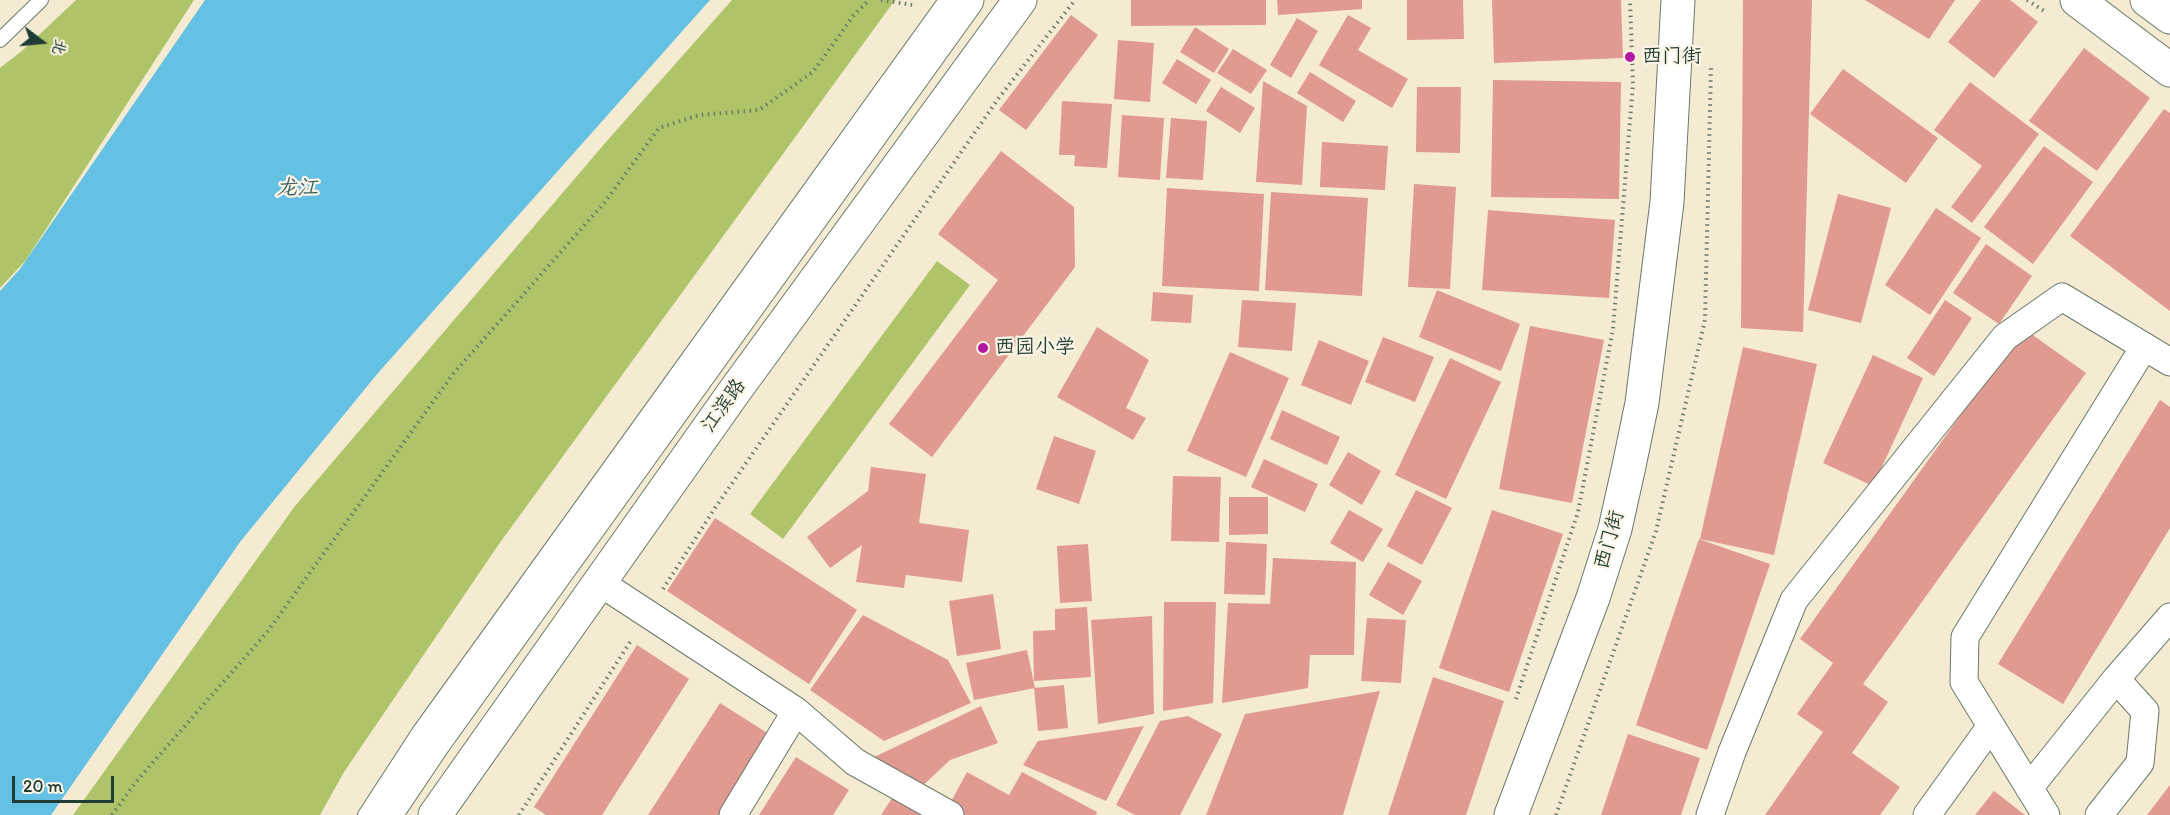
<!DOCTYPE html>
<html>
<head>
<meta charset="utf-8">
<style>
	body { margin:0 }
	#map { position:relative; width:2170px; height:815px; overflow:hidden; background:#f4ebd2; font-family:Itim,"LXGW WenKai TC",sans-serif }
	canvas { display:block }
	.north { position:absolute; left:12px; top:12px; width:60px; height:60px; -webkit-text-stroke:4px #fcf5e5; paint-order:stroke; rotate:106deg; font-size:16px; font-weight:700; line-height:24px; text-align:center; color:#1f3d34 }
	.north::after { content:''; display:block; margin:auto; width:21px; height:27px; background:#1f3d34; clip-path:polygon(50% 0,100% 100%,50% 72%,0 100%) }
	.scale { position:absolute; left:12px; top:776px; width:102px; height:27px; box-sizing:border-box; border:3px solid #1f3d34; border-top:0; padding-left:8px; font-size:18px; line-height:21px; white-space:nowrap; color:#1f3d34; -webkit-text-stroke:4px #fcf5e5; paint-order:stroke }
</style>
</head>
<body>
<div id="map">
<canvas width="2170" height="815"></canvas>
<div class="north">北</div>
<div class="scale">20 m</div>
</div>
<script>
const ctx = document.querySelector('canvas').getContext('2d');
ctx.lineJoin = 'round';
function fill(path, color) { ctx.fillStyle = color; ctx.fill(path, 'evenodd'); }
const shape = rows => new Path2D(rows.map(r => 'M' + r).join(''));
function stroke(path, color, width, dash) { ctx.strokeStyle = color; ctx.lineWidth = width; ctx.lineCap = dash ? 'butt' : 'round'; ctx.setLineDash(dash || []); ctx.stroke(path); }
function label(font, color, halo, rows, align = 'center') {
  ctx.font = font + ' Itim,"LXGW WenKai TC",sans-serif'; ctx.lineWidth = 4.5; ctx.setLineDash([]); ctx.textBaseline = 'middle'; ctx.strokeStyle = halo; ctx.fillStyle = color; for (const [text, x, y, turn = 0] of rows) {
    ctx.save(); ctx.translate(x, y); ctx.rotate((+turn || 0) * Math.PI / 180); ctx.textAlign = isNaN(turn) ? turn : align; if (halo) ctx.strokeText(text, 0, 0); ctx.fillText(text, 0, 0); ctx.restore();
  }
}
fill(shape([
	[76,0,194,0,26,260,0,288,0,68,23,50],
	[732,0,895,0,499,544,344,772,320,815,73,815,295,506,606,142],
	[937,261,970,285,783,539,750,514]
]), '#afc468');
fill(shape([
	[205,0,710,0,378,373,240,542,51,815,0,815,0,291,20,269]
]), '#65c1e3');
fill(shape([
	[1131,0,1266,0,1266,25,1131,26],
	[1277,0,1362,0,1362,9,1278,15],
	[1407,0,1463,0,1464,39,1407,40],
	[1492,0,1621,0,1623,58,1494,63],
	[1743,0,1812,0,1803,332,1741,328],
	[1865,0,1955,0,1929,39],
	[1981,0,2010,0,2038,22,1994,78,1948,42],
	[1071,15,1098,35,1026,130,999,110],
	[1348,15,1371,28,1358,50,1408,79,1392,108,1319,65],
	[1297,18,1318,31,1291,78,1270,65],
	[1195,27,1229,49,1214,73,1180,52],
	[1118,40,1154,43,1150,102,1114,99],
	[2084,48,2150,98,2097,171,2029,121],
	[1233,49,1267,70,1251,94,1217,73],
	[1177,59,1211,80,1196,104,1162,83],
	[1843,69,1938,138,1906,183,1810,114],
	[1310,72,1356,101,1343,122,1297,93],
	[1493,80,1621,82,1619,199,1491,197],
	[1263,81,1307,106,1302,185,1256,182],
	[1970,82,2039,134,1972,223,1951,207,1982,166,1934,130],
	[1221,87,1255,108,1240,133,1206,111],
	[1417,87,1461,87,1460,153,1416,152],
	[1062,101,1112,104,1107,168,1074,166,1075,155,1059,155],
	[2164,109,2170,113,2170,311,2070,236],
	[1122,115,1164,118,1160,180,1118,177],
	[1171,118,1207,121,1203,180,1166,178],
	[1322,142,1388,146,1385,190,1320,187],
	[2044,146,2093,182,2033,264,1984,227],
	[1001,151,1074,207,1075,267,932,457,889,424,998,280,938,234],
	[1414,184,1456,187,1450,289,1408,287],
	[1167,188,1264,194,1259,291,1162,286],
	[1271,192,1368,198,1362,296,1265,290],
	[1838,194,1891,208,1861,323,1808,310],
	[1936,208,1981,238,1930,315,1885,285],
	[1488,210,1615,220,1609,298,1482,290],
	[1986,244,2032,276,1999,324,1953,293],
	[1437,290,1520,324,1501,371,1419,337],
	[1153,292,1193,295,1191,323,1151,321],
	[1242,300,1296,303,1292,351,1238,347],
	[1945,300,1972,318,1934,376,1907,358],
	[1530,326,1604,340,1572,503,1499,489],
	[1097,327,1149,360,1126,408,1146,418,1133,440,1057,397],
	[2023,328,2086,373,1863,684,1888,702,1852,753,1900,787,1880,815,1765,815,1823,732,1797,714,1833,663,1800,639],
	[1383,337,1434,357,1415,402,1365,382],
	[1319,340,1369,361,1351,405,1301,385],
	[1743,347,1817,364,1774,555,1700,539],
	[1230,352,1289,378,1246,477,1187,451],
	[1873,355,1923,378,1873,486,1823,463],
	[1450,358,1501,382,1446,499,1395,475],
	[2160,400,2170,407,2170,528,2063,704,1998,664],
	[1282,410,1340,437,1327,465,1270,439],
	[1054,436,1096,451,1079,504,1036,489],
	[1348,452,1381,471,1362,505,1329,485],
	[1264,459,1318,484,1305,512,1251,487],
	[871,467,926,474,919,523,969,530,962,582,906,575,904,588,856,582,862,545,830,568,807,537,868,491],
	[1173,476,1221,477,1219,542,1171,541],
	[1416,490,1452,508,1422,565,1387,546],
	[1229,497,1268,497,1268,534,1229,535],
	[1349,510,1383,529,1363,562,1330,543],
	[1492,510,1563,534,1509,692,1439,668],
	[715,518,857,610,809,684,667,591],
	[1699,539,1770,564,1707,750,1636,725],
	[1226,542,1267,544,1265,595,1224,594],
	[1088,544,1092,601,1060,603,1057,546],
	[1273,558,1356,562,1354,655,1310,655,1308,688,1222,703,1228,603,1270,604],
	[1388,562,1422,581,1403,615,1369,595],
	[993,594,1001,649,957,656,949,601],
	[1164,602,1216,602,1213,703,1163,711],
	[1087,607,1091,677,1034,681,1033,631,1055,630,1055,609],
	[863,615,948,660,971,703,884,741,810,690],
	[1152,616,1154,714,1098,724,1091,620],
	[1367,618,1406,620,1401,683,1361,681],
	[637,645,689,679,602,815,546,815,534,807],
	[1027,650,1035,688,974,700,966,663],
	[1433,677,1504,701,1466,815,1388,815],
	[1064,685,1068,728,1038,731,1034,688],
	[1380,691,1343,815,1206,815,1245,714],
	[720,703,772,736,722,815,648,815],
	[981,706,998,743,950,760,917,791,870,759],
	[1188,716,1222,734,1180,815,1135,815,1116,805,1160,721],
	[1144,726,1106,801,1023,765,1038,741],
	[1628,734,1700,758,1681,815,1601,815],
	[796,757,849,790,833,815,759,815],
	[967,772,1009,795,1022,772,1097,812,1096,815,963,815,948,807],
	[2170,785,2170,815,2147,815],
	[1994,791,2025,815,1975,815],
	[896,792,932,815,881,815]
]), '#e09a92');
const lane = shape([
	[0,40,41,0],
	[365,815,419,732,946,0]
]);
const street = shape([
	[599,582,796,711,855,762,950,815],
	[2029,788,2116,679,2170,617],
	[733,815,796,711],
	[1710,815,1732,752,1794,600,2005,337,2062,297,2170,362],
	[1927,815,1991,726],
	[2046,815,1964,682,1965,637,2144,347],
	[2099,815,2140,763,2145,711,2116,679]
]);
const secondary = shape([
	[2077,0,2170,70],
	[2147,0,2170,17],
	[1511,815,1593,598,1615,529,1629,466,1642,403,1667,202,1678,0]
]);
const primary = shape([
	[385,815,434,742,967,0],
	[435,815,734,392,1020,0]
]);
stroke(lane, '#6a7a6b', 16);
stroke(street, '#6a7a6b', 29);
stroke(secondary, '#6a7a6b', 35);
stroke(primary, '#6a7a6b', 35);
stroke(shape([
	[881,0,913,5],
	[2027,0,2044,11],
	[663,589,715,508,998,99,1075,0],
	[1516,699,1578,512,1613,329,1633,84,1630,0],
	[112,815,135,783,268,631,453,374,605,202,659,128,699,115,759,110,813,72,853,16,869,0],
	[519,815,632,639],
	[1556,815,1656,531,1705,320,1711,67]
]), '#6a7a6b', 4, [1.5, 4.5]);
stroke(lane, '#fff', 14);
stroke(street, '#fff', 27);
stroke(secondary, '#fff', 33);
stroke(primary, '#fff', 33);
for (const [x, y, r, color] of [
	[1630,57,6,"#b5179e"],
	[983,348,6,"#b5179e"]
]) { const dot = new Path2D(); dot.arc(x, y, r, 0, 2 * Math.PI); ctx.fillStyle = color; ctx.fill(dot); stroke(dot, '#fcf5e5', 2); }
label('20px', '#1f3d34', '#fcf5e5', [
	["西门街",1642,57],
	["西园小学",995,348]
], 'left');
label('20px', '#1f3d34', '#fcf5e5', [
	["江滨路",724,406,-54],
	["西门街",1610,540,-74]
]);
label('italic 21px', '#305e60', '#fcf5e5', [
	["龙江",297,189]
]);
</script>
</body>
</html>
